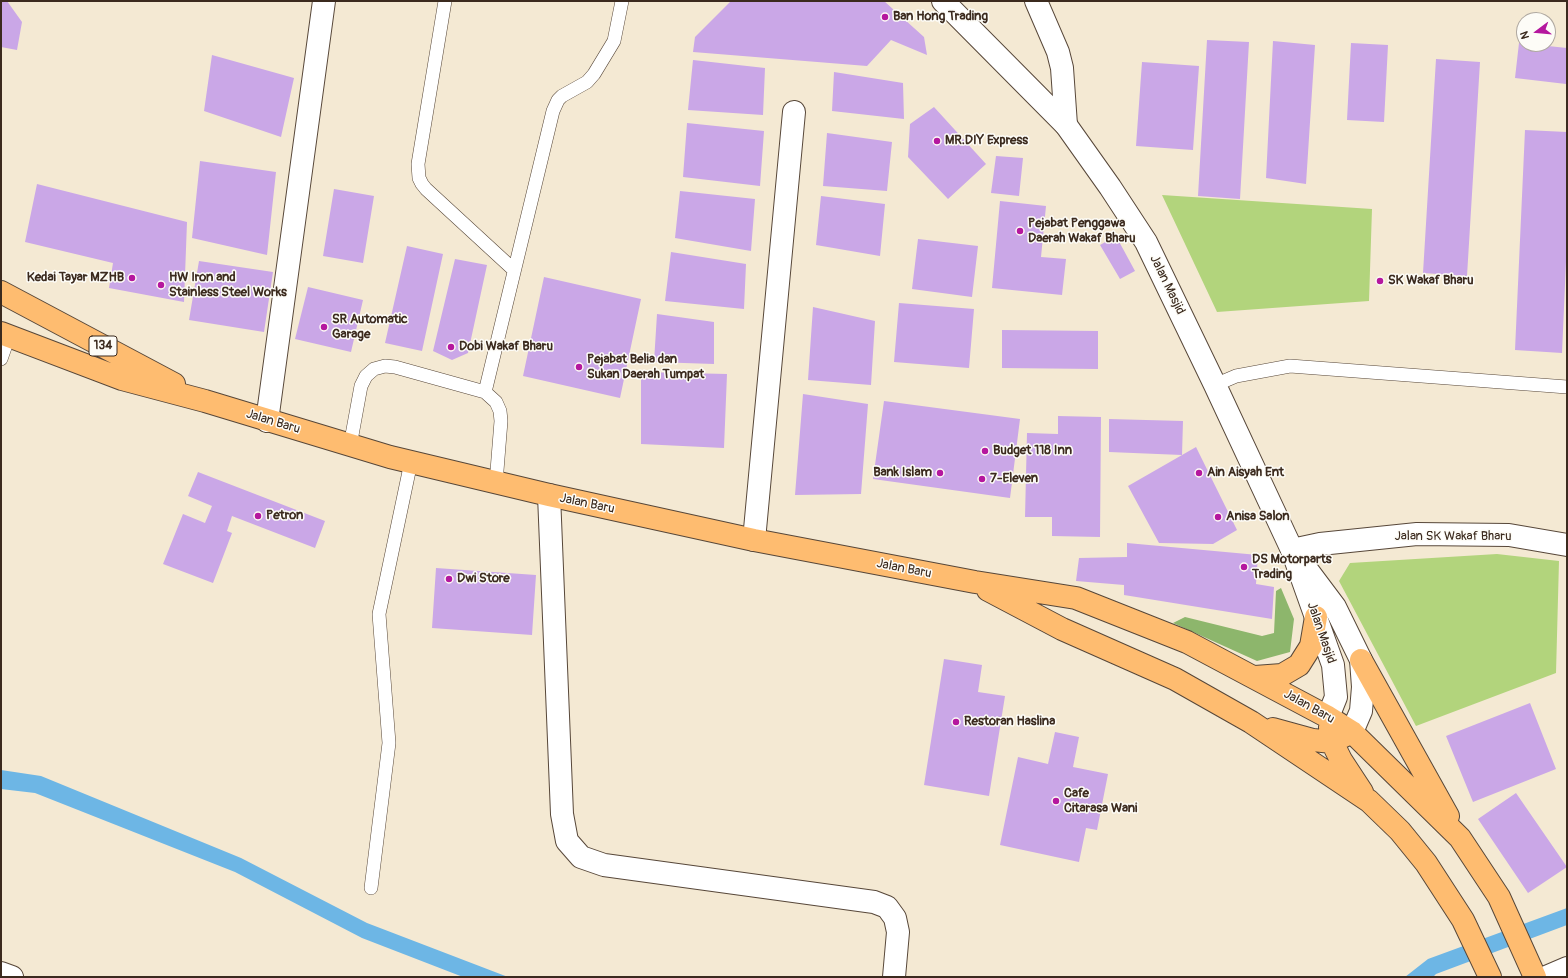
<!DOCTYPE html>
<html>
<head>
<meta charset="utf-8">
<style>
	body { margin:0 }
	#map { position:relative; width:1568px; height:978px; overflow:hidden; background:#f4e9d3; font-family:Pangolin,sans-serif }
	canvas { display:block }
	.frame { position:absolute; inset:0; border:2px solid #3b2a1e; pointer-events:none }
	.north { position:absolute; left:1516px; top:12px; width:40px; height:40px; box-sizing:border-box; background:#fdfcf7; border:1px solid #afa8a0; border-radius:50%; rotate:254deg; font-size:11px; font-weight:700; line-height:16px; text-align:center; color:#3b2a1e }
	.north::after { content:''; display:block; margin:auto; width:14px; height:18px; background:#b5179e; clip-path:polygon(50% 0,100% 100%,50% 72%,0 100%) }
</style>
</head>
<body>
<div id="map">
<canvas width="1568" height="978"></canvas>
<div class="frame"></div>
<div class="north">N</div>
</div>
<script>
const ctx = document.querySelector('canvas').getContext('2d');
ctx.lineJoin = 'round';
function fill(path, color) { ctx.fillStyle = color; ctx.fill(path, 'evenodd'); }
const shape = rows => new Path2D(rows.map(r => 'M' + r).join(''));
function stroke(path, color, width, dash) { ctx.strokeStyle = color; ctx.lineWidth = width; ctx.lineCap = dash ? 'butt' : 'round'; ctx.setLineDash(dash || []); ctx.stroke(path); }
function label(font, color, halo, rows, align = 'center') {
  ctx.font = font + ' Pangolin,sans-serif'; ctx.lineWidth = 3; ctx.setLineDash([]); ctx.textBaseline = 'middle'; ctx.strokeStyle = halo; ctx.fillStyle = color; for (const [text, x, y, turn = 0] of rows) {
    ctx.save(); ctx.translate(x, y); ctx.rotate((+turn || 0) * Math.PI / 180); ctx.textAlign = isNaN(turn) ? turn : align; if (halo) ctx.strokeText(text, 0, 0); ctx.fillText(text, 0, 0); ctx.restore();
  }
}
fill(shape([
	[1162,195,1372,209,1369,301,1217,312],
	[1497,554,1559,561,1556,673,1416,726,1339,581,1350,563]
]), '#b2d47c');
fill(shape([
	[1281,588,1294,619,1290,652,1257,661,1173,623,1185,617,1262,636,1274,633,1276,591]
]), '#8db66c');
fill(shape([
	[1,770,41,776,241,858,367,923,508,977,463,977,362,938,235,872,35,793,1,789],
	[1567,908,1567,925,1436,974,1433,977,1405,977,1428,959]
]), '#6db6e5');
fill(shape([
	[1,1,7,1,22,22,17,50,1,47],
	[731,1,884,1,924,37,927,55,891,40,867,66,693,52,695,37],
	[1207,40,1249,42,1240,199,1198,196],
	[1273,41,1315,45,1306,184,1266,178],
	[1351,43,1388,45,1384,122,1347,120],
	[1519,43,1567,48,1566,84,1515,78],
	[212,55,294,78,281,137,204,111],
	[1436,59,1480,62,1467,276,1423,273],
	[693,60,765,68,763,115,688,110],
	[1142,62,1199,66,1193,150,1136,146],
	[834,72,903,83,904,119,832,111],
	[934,107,986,164,948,199,908,157,910,124],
	[687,123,764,131,760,186,683,177],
	[1525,130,1567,132,1567,239,1562,353,1515,350],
	[827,133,892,142,887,191,823,186],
	[996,156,1023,158,1019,196,991,193],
	[200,161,276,172,267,255,192,238],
	[37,184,187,222,184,302,109,288,113,263,25,242],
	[334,189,374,196,363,263,323,256],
	[680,191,755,199,751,251,675,238],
	[821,196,885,204,880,256,816,245],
	[1000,201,1046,206,1041,257,1066,259,1062,295,992,288],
	[1116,236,1135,271,1120,279,1100,245],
	[918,239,978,246,972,297,912,289],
	[407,246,443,254,422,351,385,343],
	[671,252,746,264,744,309,665,301],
	[455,259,487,265,468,353,452,360,433,351],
	[199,261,273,272,264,332,189,320],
	[544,277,641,299,620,398,523,376],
	[308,287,363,300,351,352,295,339],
	[899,303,974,309,969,368,894,362],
	[813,307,875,321,871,385,808,380],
	[657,314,714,322,714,364,654,362],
	[1002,330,1098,331,1098,369,1002,368],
	[641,372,727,374,724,448,641,444],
	[803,394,868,404,861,494,795,495],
	[884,401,1020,419,1010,498,873,479],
	[1058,416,1101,417,1100,537,1052,536,1052,517,1025,517,1027,433,1058,434],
	[1109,419,1183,421,1182,455,1109,452],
	[1196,447,1237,530,1213,544,1159,543,1128,486],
	[198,472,325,521,315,548,232,516,227,531,232,533,213,583,163,564,183,514,205,523,212,506,188,496],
	[1127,543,1258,555,1256,584,1274,587,1272,619,1124,595,1124,585,1076,581,1079,558,1127,557],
	[436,568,536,575,532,635,432,628],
	[944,659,982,665,978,692,1005,696,989,796,924,785],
	[1530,703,1556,769,1473,802,1446,736],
	[1055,732,1079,737,1073,767,1108,774,1097,830,1086,828,1079,862,1000,845,1018,757,1048,764],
	[1516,793,1567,867,1528,893,1478,819]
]), '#caa7e7');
const service = shape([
	[445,1,418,164,419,178,422,184,426,189,514,270],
	[1,359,9,336],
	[1215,385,1236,376,1290,366,1567,387],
	[485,392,553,111,558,100,562,96,587,82,594,74,614,41,622,1],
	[350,446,361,386,366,376,374,369,385,366,395,367,485,392,496,402,500,411,501,421,496,483],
	[371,888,389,743,379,614,411,462]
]);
const minor = shape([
	[1036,1,1058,52,1062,68,1066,125],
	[267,421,324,1],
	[549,495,562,814,567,841,581,857,604,865,874,902,887,907,895,918,898,932,894,977],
	[754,540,794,112],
	[1292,550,1320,544,1417,534,1509,535,1567,545],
	[1,973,12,977],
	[1546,977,1567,968]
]);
const tertiary = shape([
	[943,1,1066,125,1110,187,1146,242,1215,385,1292,550,1333,665,1336,697,1328,717],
	[1305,567,1335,607,1361,660,1363,687,1361,711,1352,732]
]);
const primary = shape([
	[1,292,174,384],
	[1,333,122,379,205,401,390,457,549,495,754,540,975,582,1076,598,1187,642,1328,717,1352,732,1460,838,1499,897,1535,977],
	[988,590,1062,629,1175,679,1251,722,1369,801,1400,831,1426,863,1463,920,1490,977],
	[1361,660,1448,816],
	[1255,677,1282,675,1299,665,1311,646,1316,617],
	[1330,727,1332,742,1341,760,1362,792],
	[1273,729,1313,740,1332,742,1352,732]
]);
stroke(service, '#574739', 14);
stroke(minor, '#574739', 24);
stroke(tertiary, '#574739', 24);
stroke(primary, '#574739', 24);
stroke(service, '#fff', 13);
stroke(minor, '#fff', 22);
stroke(tertiary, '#fff', 22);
stroke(primary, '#febc70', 22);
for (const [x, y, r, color] of [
	[885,17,4,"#b5179e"],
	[937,141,4,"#b5179e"],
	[1020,231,4,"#b5179e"],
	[132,278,4,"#b5179e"],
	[1380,281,4,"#b5179e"],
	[161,285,4,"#b5179e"],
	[324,327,4,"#b5179e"],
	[451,347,4,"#b5179e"],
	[579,367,4,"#b5179e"],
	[985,451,4,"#b5179e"],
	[940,473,4,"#b5179e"],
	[1199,473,4,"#b5179e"],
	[982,479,4,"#b5179e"],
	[258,516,4,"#b5179e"],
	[1218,517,4,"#b5179e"],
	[1244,567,4,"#b5179e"],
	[449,579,4,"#b5179e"],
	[956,722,4,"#b5179e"],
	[1056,801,4,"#b5179e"]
]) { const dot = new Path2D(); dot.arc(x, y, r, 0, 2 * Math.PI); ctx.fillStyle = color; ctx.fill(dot); stroke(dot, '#fdfcf7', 1.5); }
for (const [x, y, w] of [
	[103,346,28]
]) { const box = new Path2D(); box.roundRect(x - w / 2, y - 10, w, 20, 3); ctx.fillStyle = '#fdfcf7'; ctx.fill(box); stroke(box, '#3b2a1e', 1); }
label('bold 12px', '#3b2a1e', null, [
	["134",103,346]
]);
label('bold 13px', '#3b2a1e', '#fdfcf7', [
	["Ban Hong Trading",893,17],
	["MR.DIY Express",945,141],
	["Pejabat Penggawa",1028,224],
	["Daerah Wakaf Bharu",1028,239],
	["Kedai Tayar MZHB",124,278,"right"],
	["HW Iron and",169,278],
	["Stainless Steel Works",169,293],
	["SK Wakaf Bharu",1388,281],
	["SR Automatic",332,320],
	["Garage",332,335],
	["Dobi Wakaf Bharu",459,347],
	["Pejabat Belia dan",587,360],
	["Sukan Daerah Tumpat",587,375],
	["Budget 118 Inn",993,451],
	["Bank Islam",932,473,"right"],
	["Ain Aisyah Ent",1207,473],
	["7-Eleven",990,479],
	["Petron",266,516],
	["Anisa Salon",1226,517],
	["DS Motorparts",1252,560],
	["Trading",1252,575],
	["Dwi Store",457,579],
	["Restoran Haslina",964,722],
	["Cafe",1064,794],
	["Citarasa Wani",1064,809]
], 'left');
label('13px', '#3b2a1e', '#fdfcf7', [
	["Jalan Masjid",1167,285,64],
	["Jalan Baru",273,422,17],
	["Jalan Baru",587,504,12],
	["Jalan SK Wakaf Bharu",1453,537],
	["Jalan Baru",904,569,11],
	["Jalan Masjid",1321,633,71],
	["Jalan Baru",1309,707,29]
]);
</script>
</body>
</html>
